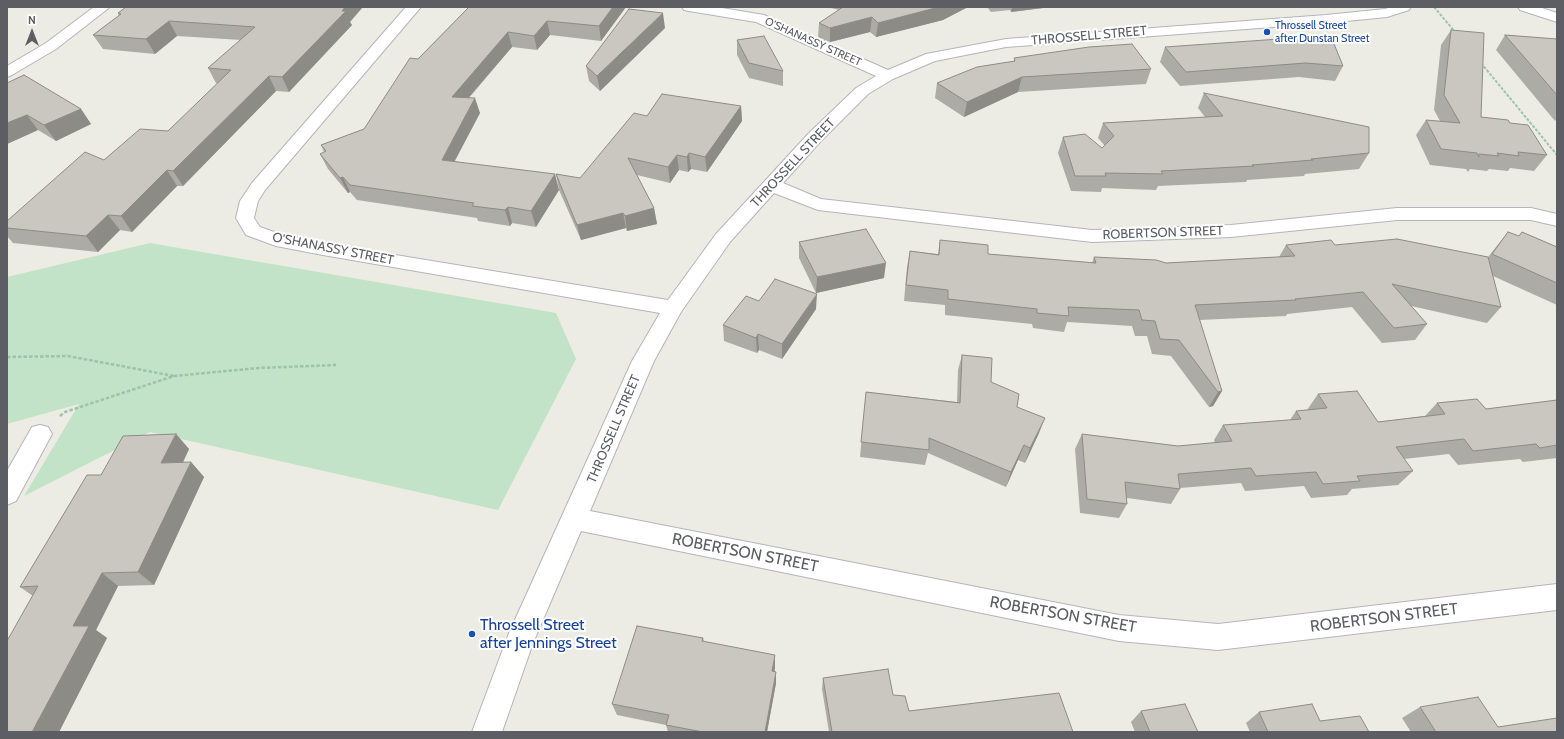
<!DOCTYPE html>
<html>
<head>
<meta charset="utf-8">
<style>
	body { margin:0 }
	#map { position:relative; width:1564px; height:739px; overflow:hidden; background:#edece4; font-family:Cabin,sans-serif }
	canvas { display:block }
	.frame { position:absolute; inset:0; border:8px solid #5c5e63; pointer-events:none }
	.north { position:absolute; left:12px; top:12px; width:40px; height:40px; -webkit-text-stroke:3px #fff; paint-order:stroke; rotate:0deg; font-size:11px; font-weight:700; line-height:16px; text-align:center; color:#5c5e63 }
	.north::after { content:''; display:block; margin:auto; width:14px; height:18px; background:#5c5e63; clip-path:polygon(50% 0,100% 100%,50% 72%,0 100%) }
</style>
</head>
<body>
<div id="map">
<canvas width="1564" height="739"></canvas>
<div class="frame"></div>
<div class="north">N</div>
</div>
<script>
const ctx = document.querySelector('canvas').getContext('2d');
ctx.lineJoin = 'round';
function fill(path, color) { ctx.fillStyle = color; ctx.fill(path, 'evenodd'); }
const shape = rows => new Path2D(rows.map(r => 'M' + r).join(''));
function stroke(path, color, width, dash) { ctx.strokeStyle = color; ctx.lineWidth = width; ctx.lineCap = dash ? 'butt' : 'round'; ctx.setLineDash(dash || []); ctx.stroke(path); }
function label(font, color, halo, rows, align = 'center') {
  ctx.font = font + ' Cabin,sans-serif'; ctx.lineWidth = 4; ctx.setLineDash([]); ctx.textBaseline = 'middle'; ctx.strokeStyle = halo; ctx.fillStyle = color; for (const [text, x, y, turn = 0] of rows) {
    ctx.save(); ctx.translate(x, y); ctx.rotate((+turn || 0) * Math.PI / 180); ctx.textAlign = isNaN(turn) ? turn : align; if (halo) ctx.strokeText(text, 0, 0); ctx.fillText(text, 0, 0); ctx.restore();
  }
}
fill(shape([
	[150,243,556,313,576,359,498,510,150,432,24,496,79,404,7,424,7,277]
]), '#c2e3c7');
const minor = shape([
	[94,7,110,7,56,49,12,75,7,77,7,66,46,43,94,7],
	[406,7,421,7,265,190,258,201,254,218,260,227,280,234,323,243,668,300,716,234,809,133,856,88,876,76,756,22,689,11,684,10,682,7,716,7,764,15,888,70,926,54,1006,39,1326,15,1385,9,1391,7,1411,7,1409,10,1387,17,1326,23,1006,47,935,61,893,79,868,94,821,141,783,183,821,199,1092,230,1231,225,1397,208,1531,208,1557,214,1557,226,1531,220,1397,220,1231,237,1092,242,818,210,774,193,730,242,681,312,654,361,590,511,1119,615,1218,624,1557,584,1557,610,1218,650,1119,641,581,531,533,643,502,732,472,732,509,633,632,361,660,313,323,255,276,246,246,235,236,218,240,201,252,183,406,7],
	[1518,7,1539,7,1557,13,1557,22,1520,10,1518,7],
	[40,425,48,427,52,434,16,501,7,505,7,471,32,427,40,425]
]);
stroke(minor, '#b4b5ba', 2);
stroke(shape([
	[1434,7,1456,33],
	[1481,63,1557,155]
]), '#9cc3ad', 2, [3, 1.5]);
stroke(shape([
	[7,357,68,356,174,376],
	[60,416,65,412,174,376,258,368,336,365]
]), '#9cc3ad', 2.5, [3.5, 2]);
fill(minor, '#fff');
fill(shape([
	[469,7,626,7,601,41,550,35,537,50,512,47,469,98,480,113,455,161,559,190,536,227,512,223,510,226,478,221,477,218,357,200,350,192,348,193,328,169,320,154,324,152,321,145,364,129,418,59],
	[827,7,968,7,943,20,876,37,870,32,830,42,818,38,819,23,839,10],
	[987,7,1051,7,1011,12,1010,10,991,12],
	[118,13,350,22,352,25,289,92,276,91,183,186,177,186,132,232,120,230,98,252,13,243,7,236,7,221,104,160,168,131,218,83,216,83,208,68,241,40,177,36,155,54,103,49,93,35,119,16],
	[665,28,600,91,589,81,586,66],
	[1451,30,1481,117,1510,123,1547,155,1534,171,1510,168,1508,171,1489,169,1487,171,1470,169,1468,172,1466,169,1430,165,1416,135,1426,120,1440,121,1434,110,1441,45],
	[1505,35,1557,39,1557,118,1555,121,1496,50],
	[737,40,783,71,783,86,749,78,737,55],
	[1165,47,1343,66,1335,81,1299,77,1180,86,1160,62],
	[1014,58,1151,69,1146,84,1018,92,964,117,935,98,937,83,1014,61],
	[7,83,81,109,91,124,56,141,38,130,7,144],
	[1204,93,1369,153,1359,169,1305,174,1304,176,1247,180,1246,182,1158,186,1156,190,1102,188,1101,192,1071,191,1058,153,1063,137,1102,148,1105,146,1098,138,1103,123,1205,117,1198,108],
	[741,106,742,121,707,172,691,169,688,172,679,170,670,183,637,175,654,208,657,224,627,231,626,228,581,240,559,190,556,174,580,178,647,116],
	[1508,232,1519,236,1522,232,1557,247,1557,305,1493,276,1501,307,1487,323,1411,306,1427,324,1415,340,1382,343,1352,307,1287,314,1286,316,1199,320,1222,391,1213,406,1209,407,1171,356,1152,354,1147,336,1135,336,1132,326,1067,322,1064,332,1033,328,1032,324,945,315,945,305,904,301,907,267,910,251,938,254,940,240,988,254,1092,263,1094,257,1166,263,1279,257,1286,245,1335,245,1488,257],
	[799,242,884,278,816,293,799,258],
	[759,301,816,309,782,359,759,350,757,353,724,341,723,325],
	[962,355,991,382,1017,407,1039,433,1025,463,1018,460,1006,487,928,453,925,465,860,457,866,392,957,402,958,370],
	[1318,394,1378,422,1425,416,1437,403,1486,409,1557,400,1557,458,1523,462,1520,459,1458,465,1449,454,1404,459,1413,471,1398,485,1352,489,1347,495,1311,498,1304,486,1245,491,1241,483,1180,488,1180,489,1171,504,1127,498,1127,504,1119,518,1080,513,1075,449,1082,434,1178,446,1215,443,1214,440,1223,425,1290,420,1296,411,1307,410],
	[176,434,189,449,183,463,191,462,204,477,154,585,118,586,96,630,107,638,59,732,7,732,33,596,20,587,101,475],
	[703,638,704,641,775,667,775,671,776,683,767,732,668,732,666,725,617,715,612,704],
	[823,678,893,695,909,711,1073,732,829,732,822,689],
	[1420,707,1498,727,1557,732,1411,732,1402,718],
	[1141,711,1198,732,1135,732,1131,722],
	[1259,712,1320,721,1369,732,1250,732,1246,723]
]), '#adaba5');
fill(shape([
	[345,7,363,7,350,22,352,25,289,92,282,77],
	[613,7,626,7,601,41,599,26],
	[939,7,968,7,943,20,876,37,878,23],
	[1012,7,1051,7,1011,12],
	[663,13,665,28,600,91,597,76],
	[872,17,870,32,830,42,830,28],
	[169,21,177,36,155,54,146,39],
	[547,21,550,35,537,50,534,36],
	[508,32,512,47,456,112,452,97],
	[269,76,276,91,183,186,173,171],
	[1022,77,1018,92,964,117,967,102],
	[475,98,480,113,447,175,442,160],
	[741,106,742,121,707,172,705,157],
	[81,109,91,124,56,141,44,125],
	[27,115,38,130,7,144,7,123],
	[689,153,691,169,688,172,687,157],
	[677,155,679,170,670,183,668,167],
	[167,170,177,186,132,232,121,216],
	[555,174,559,190,536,227,531,211],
	[343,177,350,192,348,193,340,178],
	[508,207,512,223,510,226,505,210],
	[654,208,657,224,627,231,625,216],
	[623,213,626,228,581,240,577,225],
	[108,215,120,230,98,252,86,236],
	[886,263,884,278,816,293,817,277],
	[817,294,816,309,782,359,782,344],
	[758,334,759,350,757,353,756,338],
	[1222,391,1213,406,1209,407,1218,392],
	[1045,418,1039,433,1025,463,1030,448],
	[176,434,189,449,175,478,161,463],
	[1024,445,1018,460,1006,487,1011,472],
	[191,462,204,477,154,585,138,572],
	[102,573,118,586,96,630,107,638,59,732,33,732,73,626],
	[775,655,775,667,772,683,772,671],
	[776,672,776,683,767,732,765,732]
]), '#8d8b86');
const building = shape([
	[126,7,345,7,342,11,346,11,282,77,269,76,173,171,167,170,121,216,108,215,86,236,7,228,7,221,85,152,104,160,140,129,168,131,231,70,208,68,255,27,169,21,146,39,93,35,121,14,118,13,126,7],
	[469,7,613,7,599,26,547,21,534,36,508,32,452,97,475,98,442,160,555,174,531,211,508,207,505,210,472,206,474,203,350,185,343,177,340,178,320,154,326,151,321,145,364,129,410,58,418,59,469,7],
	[843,7,939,7,878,23,872,17,830,28,819,23,843,7],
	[629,9,663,13,597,76,586,66,629,9],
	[1451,30,1484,33,1481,117,1508,120,1510,123,1528,125,1547,155,1518,152,1519,156,1497,153,1499,156,1479,154,1479,157,1477,153,1441,149,1426,120,1460,123,1444,95,1451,30],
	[1505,35,1557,39,1557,95,1505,35],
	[764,36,783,71,749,63,737,40,764,36],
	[1308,37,1332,39,1343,66,1306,63,1186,72,1165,47,1308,37],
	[1132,44,1151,69,1022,77,967,102,937,83,977,67,1015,61,1014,58,1089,47,1132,44],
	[24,75,81,109,44,125,27,115,7,123,7,83,24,75],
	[1204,93,1369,127,1369,153,1311,159,1313,160,1252,165,1254,166,1161,171,1163,174,1105,173,1106,176,1075,176,1063,137,1085,134,1102,148,1114,136,1103,123,1223,116,1204,93],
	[662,94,741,106,705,157,689,153,687,157,677,155,668,167,628,158,654,208,625,216,623,213,577,225,556,174,580,178,634,113,647,116,662,94],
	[866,229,886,263,817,277,799,242,866,229],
	[1508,232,1519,236,1522,232,1557,247,1557,283,1492,254,1508,232],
	[1397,239,1488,257,1501,307,1392,284,1427,324,1394,328,1363,292,1295,299,1296,300,1195,305,1222,391,1218,392,1179,340,1160,339,1155,321,1142,320,1139,310,1068,307,1069,316,1037,313,1037,309,948,299,948,290,906,285,910,251,939,255,940,240,988,245,988,254,1096,263,1094,257,1156,260,1166,263,1295,256,1286,245,1331,240,1335,245,1397,239],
	[775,279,817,294,782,344,758,334,756,338,723,325,746,296,759,301,775,279],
	[962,355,992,358,991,382,1019,394,1017,407,1045,418,1030,448,1024,445,1011,472,929,438,929,450,861,442,866,392,960,403,962,355],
	[1357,391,1378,422,1445,414,1437,403,1477,399,1486,409,1557,400,1557,445,1540,448,1536,444,1473,451,1464,439,1396,447,1413,471,1357,476,1360,481,1323,484,1316,472,1256,476,1251,468,1178,474,1180,489,1125,482,1127,504,1087,499,1082,434,1178,446,1232,441,1223,425,1301,419,1296,411,1327,408,1318,394,1357,391],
	[176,434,161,463,191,462,138,572,102,573,73,626,89,626,32,732,7,732,7,641,38,586,20,587,87,475,101,475,123,436,176,434],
	[637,626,703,638,702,641,775,655,772,671,776,672,765,732,703,732,666,725,669,715,612,704,637,626],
	[888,669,893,695,905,696,909,711,1059,693,1073,732,832,732,823,678,888,669],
	[1478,697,1498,727,1557,718,1557,732,1436,732,1420,707,1478,697],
	[1185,704,1198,732,1150,732,1141,711,1185,704],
	[1312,704,1320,721,1360,716,1369,732,1268,732,1259,712,1312,704]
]);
fill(building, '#c9c7c0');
stroke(building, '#8d8b86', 1);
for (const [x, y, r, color] of [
	[1267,32,4,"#1a4fb4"],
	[472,634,4,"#1a4fb4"]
]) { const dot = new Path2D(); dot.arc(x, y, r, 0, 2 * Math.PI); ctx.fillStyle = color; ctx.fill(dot); stroke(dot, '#fff', 1.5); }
label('11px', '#164399', '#fff', [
	["Throssell Street",1275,26],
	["after Dunstan Street",1275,39]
], 'left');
label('11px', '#5c5e63', '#fff', [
	["O'SHANASSY STREET",813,42,24]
]);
label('13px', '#5c5e63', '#fff', [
	["THROSSELL STREET",1089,36,-5],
	["THROSSELL STREET",793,163,-47],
	["ROBERTSON STREET",1163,233,-2],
	["O'SHANASSY STREET",333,249,11],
	["THROSSELL STREET",614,429,-67]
]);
label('16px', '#5c5e63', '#fff', [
	["ROBERTSON STREET",745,553,11],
	["ROBERTSON STREET",1063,615,10],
	["ROBERTSON STREET",1384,618,-7]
]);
label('16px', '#164399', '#fff', [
	["Throssell Street",480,625],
	["after Jennings Street",480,643]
], 'left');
</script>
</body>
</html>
